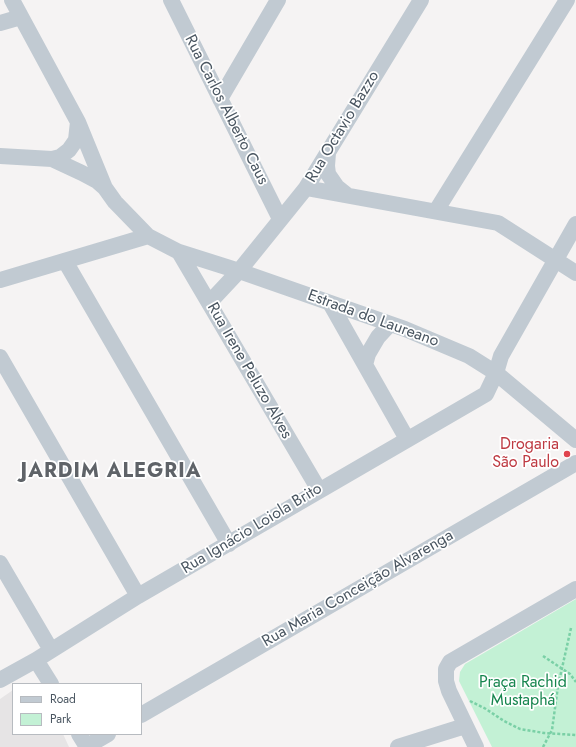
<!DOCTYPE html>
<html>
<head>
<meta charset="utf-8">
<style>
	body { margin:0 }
	#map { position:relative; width:576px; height:747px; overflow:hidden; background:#f5f3f3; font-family:Jost,sans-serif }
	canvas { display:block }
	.legend { position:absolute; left:12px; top:683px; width:130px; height:52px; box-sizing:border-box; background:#fff; border:1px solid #b7bbc0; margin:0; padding:5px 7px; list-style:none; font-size:12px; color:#4a5661 }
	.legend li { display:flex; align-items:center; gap:8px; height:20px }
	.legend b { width:20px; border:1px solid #b7bbc0 }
</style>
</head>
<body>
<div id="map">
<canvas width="576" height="747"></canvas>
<ul class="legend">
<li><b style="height:5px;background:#c1cad2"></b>Road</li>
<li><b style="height:11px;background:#c3f1d5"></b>Park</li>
</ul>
</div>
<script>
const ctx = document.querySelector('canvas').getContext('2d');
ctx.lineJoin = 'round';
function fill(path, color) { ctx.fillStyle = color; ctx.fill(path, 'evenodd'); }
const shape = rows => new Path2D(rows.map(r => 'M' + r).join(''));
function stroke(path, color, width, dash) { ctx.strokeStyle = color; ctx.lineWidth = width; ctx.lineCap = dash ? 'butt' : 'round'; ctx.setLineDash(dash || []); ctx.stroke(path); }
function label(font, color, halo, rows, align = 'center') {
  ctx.font = font + ' Jost,sans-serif'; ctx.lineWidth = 3.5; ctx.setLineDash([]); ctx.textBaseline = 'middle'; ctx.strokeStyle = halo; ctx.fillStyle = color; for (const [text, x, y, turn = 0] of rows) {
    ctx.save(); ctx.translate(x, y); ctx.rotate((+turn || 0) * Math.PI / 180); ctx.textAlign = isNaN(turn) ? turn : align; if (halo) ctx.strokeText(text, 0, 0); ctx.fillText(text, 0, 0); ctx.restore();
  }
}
fill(shape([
	[13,690,13,734,63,734,69,747,0,747,0,699]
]), '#e6e4e5');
fill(shape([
	[576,599,576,747,492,747,459,681,460,672,465,664]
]), '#c3f1d5');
stroke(shape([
	[543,656,570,674,576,682],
	[470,701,486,709,504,721,520,729,544,733,576,735],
	[543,747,552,730,558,686,571,628]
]), '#7ad0a6', 2.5, [3, 2]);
stroke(shape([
	[12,0,78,122,105,188,115,202,148,236,179,252,239,271,405,329,469,356,496,373,576,440],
	[171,0,280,219],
	[0,23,21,17],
	[220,99,278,0],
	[328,153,327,166,328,174,337,187,347,195],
	[0,156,52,159,60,157,69,150,76,140,78,122],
	[52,159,82,173,97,181,105,188],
	[306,188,498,223,576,273],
	[436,211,567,0],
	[179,252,319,490],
	[65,261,229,544],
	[0,280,148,236],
	[209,303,239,271,306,188,421,0],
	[330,303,407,439],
	[0,357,138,596],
	[365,365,368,354,378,337,390,324],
	[0,563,51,650],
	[36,660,51,684],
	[0,680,36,660,138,596,486,394,496,373,501,356,576,224],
	[141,715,576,463],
	[79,734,87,747],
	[86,747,108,734],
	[398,747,465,726],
	[476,747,449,691,446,681,446,669,450,662,576,589]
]), '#c1cad2', 16);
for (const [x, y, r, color] of [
	[567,454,4,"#e0444e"]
]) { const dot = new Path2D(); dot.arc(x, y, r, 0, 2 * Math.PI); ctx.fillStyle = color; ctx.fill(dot); stroke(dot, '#fff', 1.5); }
label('16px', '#4a5661', '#fff', [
	["Rua Carlos Alberto Caus",226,110,63],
	["Rua Octavio Bazzo",343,127,-59],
	["Estrada do Laureano",373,319,20],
	["Rua Irene Peluzo Alves",249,371,60],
	["Rua Ignácio Loiola Brito",252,529,-31],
	["Rua Maria Conceição Alvarenga",358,589,-30]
]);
label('16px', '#be3a42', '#fff', [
	["Drogaria",559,445],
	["São Paulo",559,463]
], 'right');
label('16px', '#17864f', '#fff', [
	["Praça Rachid",523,683],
	["Mustaphá",523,701]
]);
ctx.letterSpacing = '1px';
label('bold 20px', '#5f6368', '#fff', [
	["JARDIM ALEGRIA",111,472]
]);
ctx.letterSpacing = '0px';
</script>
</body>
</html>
